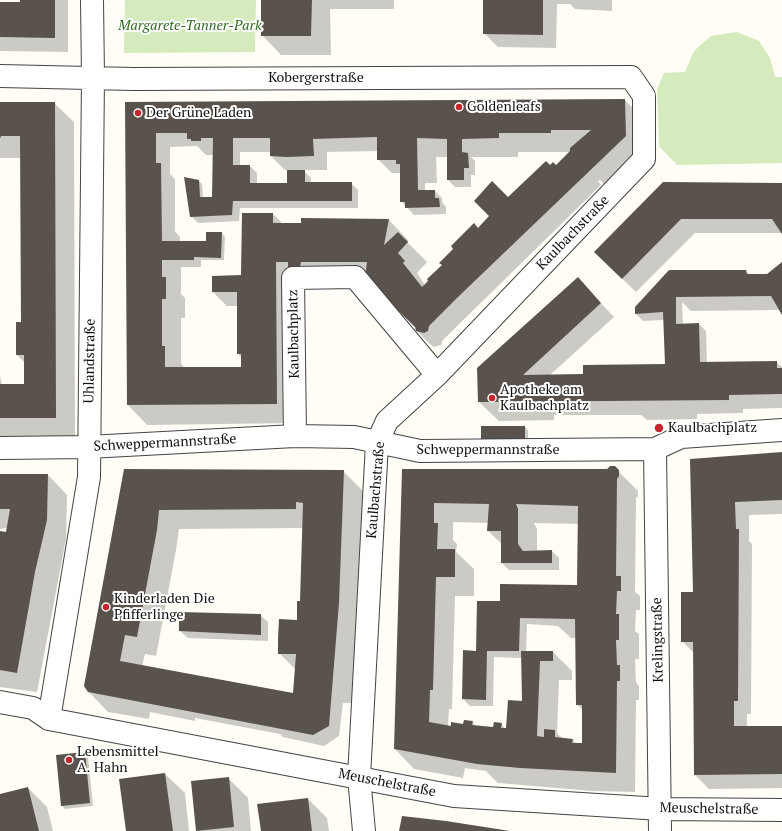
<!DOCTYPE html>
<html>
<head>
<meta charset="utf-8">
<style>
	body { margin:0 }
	canvas { display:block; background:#fffdf5 }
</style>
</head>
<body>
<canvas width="782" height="831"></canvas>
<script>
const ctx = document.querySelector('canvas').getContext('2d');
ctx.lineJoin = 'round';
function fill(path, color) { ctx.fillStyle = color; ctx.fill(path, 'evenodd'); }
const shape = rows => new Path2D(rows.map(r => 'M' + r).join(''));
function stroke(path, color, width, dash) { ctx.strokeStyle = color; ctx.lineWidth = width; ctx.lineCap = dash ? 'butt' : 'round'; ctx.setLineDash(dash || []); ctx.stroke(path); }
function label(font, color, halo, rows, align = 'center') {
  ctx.font = font + ' "PT Serif",serif'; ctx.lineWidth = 4; ctx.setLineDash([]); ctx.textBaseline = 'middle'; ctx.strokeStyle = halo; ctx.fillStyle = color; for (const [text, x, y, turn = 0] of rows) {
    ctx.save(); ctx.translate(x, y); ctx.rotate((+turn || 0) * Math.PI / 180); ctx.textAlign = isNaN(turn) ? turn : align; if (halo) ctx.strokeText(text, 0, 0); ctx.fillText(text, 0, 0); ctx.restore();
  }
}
fill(shape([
	[125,0,256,0,255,52,124,53],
	[737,32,759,41,770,58,775,77,782,77,782,163,677,165,659,146,657,89,664,73,685,72,694,51,711,36]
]), '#d5ebbd');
fill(shape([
	[21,0,68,0,68,52,0,51,0,3,21,3],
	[262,0,394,0,394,9,330,9,331,55,281,55,262,35],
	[484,0,612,0,612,11,575,9,570,4,557,4,556,48,498,47,484,33],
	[625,100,644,120,645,155,608,189,600,180,598,181,601,185,443,340,441,345,434,347,431,345,417,331,416,327,370,281,303,280,296,423,147,425,128,405,126,103],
	[197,146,206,155,214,155,213,198,203,198,202,184,199,181,191,216,198,223,239,221,240,208,358,208,358,190,351,183,311,183,311,178,303,170,327,170,327,152,378,151,378,159,392,173,401,173,401,201,414,215,446,214,446,207,442,202,442,198,435,191,425,191,425,183,437,183,436,157,448,157,448,180,455,187,471,187,471,175,475,175,475,161,471,157,518,157,518,152,570,152,556,166,550,167,509,198,425,285,417,273,427,262,408,243,408,240,389,220,336,220,302,224,283,224,273,214,242,276,213,277,213,292,227,306,238,306,238,354,242,358,242,368,184,368,181,363,181,318,185,318,185,298,181,294,181,267,201,267,201,260,224,260,225,237,221,233,207,242,180,242,180,237,174,230,175,230,175,179,170,174,170,147],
	[240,152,271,152,271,156,285,170,288,170,288,184,257,184,257,173,250,166,240,166],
	[0,103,54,103,74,122,75,437,0,436,0,376,2,385,25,385,25,363,17,355,22,323,21,158,0,158],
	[663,184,782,184,782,233,695,233,636,292,595,252],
	[782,263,782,313,780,310,691,311,682,302,683,325,699,324,706,331,707,363,776,362,782,367,782,408,743,409,743,413,697,414,697,419,647,420,641,415,554,415,554,420,499,421,479,402,591,293,614,317,550,375,584,375,666,365,664,320,643,321,636,314,636,308,745,271,750,275,767,275],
	[525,427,528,430,528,444,485,445],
	[782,453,782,514,749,515,749,541,752,544,751,714,747,714,747,727,782,727,782,788,709,789,695,775,694,653,682,641,694,593,691,460],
	[614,467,638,491,638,496,636,498,635,592,640,596,640,610,636,610,635,631,639,634,639,659,635,659,636,682,639,686,639,700,636,700,635,792,592,791,498,783,486,771,465,768,463,778,414,769,395,749,403,470,607,470],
	[453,522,489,523,488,531,502,544,502,563,509,570,559,570,559,558,552,551,537,551,537,529,534,523,579,524,578,586,501,602,477,652,463,699,470,706,493,706,494,657,522,658,523,702,507,730,501,724,494,728,477,727,472,722,464,725,448,726,449,709,452,709,455,596,474,596,474,569,456,552,457,544,453,540],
	[527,624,558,626,571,638,576,638,577,704,583,711,583,744,577,744,573,740,563,739,557,733,559,680,572,680,572,671,553,652,526,652],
	[125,470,343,471,363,491,358,623,352,703,343,703,339,736,324,746,283,737,280,734,195,718,195,721,150,712,149,719,108,712,89,692],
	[303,528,301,602,298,621,279,653,297,671,294,694,142,666,145,654,156,656,176,550,179,529],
	[0,474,48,475,67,495,66,539,37,692,0,687,0,532,6,533,7,528,0,529],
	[260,615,268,622,268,641,188,638,180,631],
	[85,753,88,757,93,806,65,809,62,806],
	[165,774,185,793,189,831,127,831],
	[228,778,248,798,251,831,197,831,192,782],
	[28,788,47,807,53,831,0,831,0,795],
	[308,799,327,818,329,831,262,831]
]), '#0003');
fill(shape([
	[20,0,55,0,55,38,0,37,0,2,20,2],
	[261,0,312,0,311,36,261,36],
	[483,0,543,0,543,35,483,34],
	[625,99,626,136,458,297,429,326,428,331,424,333,416,331,415,327,365,278,367,262,301,262,300,267,288,267,288,262,276,262,277,404,127,405,125,102],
	[551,130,591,130,570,148,570,151,556,165,553,162,550,165,546,161,508,197,492,181,474,201,489,216,478,228,474,223,451,246,453,249,439,263,442,265,427,279,428,281,422,287,403,263,405,261,398,253,408,242,398,232,384,245,389,219,301,218,301,223,273,223,273,213,242,213,241,275,212,276,212,292,237,292,237,354,241,354,241,367,165,367,165,346,162,346,162,299,166,299,166,277,162,277,162,260,194,260,194,257,221,258,222,232,206,232,206,241,162,241,161,163,156,163,156,133,187,133,187,139,191,139,191,141,201,141,201,138,213,138,212,197,200,197,199,180,184,177,190,217,232,215,233,201,352,201,352,182,305,182,305,170,287,170,287,183,250,183,250,165,233,165,233,138,270,138,270,156,287,157,314,156,313,139,377,137,377,160,396,160,396,164,400,164,400,202,405,202,405,208,440,207,439,198,435,198,435,190,418,190,417,138,447,139,447,180,464,180,464,168,469,168,468,153,462,152,462,139,499,138,499,133,551,133],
	[0,102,55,102,56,418,0,418,0,384,24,384,24,355,16,355,16,322,21,322,20,136,1,136,0,139],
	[663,182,782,183,782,234,772,219,681,219,622,279,594,252],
	[782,262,782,315,771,296,676,297,676,324,699,323,700,362,777,361,777,368,782,368,782,394,729,395,729,400,478,402,477,368,578,277,601,303,523,375,583,374,583,365,665,364,663,312,635,314,635,307,669,270,746,270,747,274,767,274],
	[481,426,525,426,525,441,481,442],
	[782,452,782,500,735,502,736,529,739,529,738,701,734,701,734,726,782,726,782,774,694,775,693,642,681,642,681,592,693,592,690,459],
	[610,466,615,466,619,470,619,476,617,479,616,576,621,576,621,591,617,591,616,614,619,614,619,640,616,640,617,665,620,665,620,681,617,681,616,773,520,768,477,764,394,749,402,469,607,469],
	[434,503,489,504,487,531,501,531,501,563,552,563,552,550,523,551,518,544,518,509,516,504,578,506,577,585,500,584,500,601,477,601,476,651,463,650,462,699,486,700,487,651,519,651,520,618,575,619,576,705,582,705,582,743,572,743,573,739,555,737,555,730,544,729,544,737,537,736,540,661,553,661,553,651,521,651,522,701,508,700,506,728,501,728,502,723,494,722,493,727,472,725,473,721,464,720,463,724,451,722,451,726,429,722,430,690,433,690,436,577,455,577,455,549,437,549,438,523,434,523],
	[124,469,344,470,339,603,329,726,313,735,88,692,84,686],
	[296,502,303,503,300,601,297,601,297,620,279,619,278,639,278,654,296,654,293,693,120,661,125,635,137,637,157,530,159,510,296,509],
	[0,474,48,474,47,520,35,572,17,673,0,670,0,531,6,532,10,509,0,509],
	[179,612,261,614,261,635,179,631],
	[85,752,90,803,61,806,56,755],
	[165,773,173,831,126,831,119,779],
	[229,777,234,827,196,831,191,781],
	[28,787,39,831,0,831,0,794],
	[308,798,312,831,261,831,257,804],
	[402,816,446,821,510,831,399,831]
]), '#5a524d');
const minor = shape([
	[0,76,134,79,631,77,644,96,644,159,437,375,387,421,377,443,359,777,364,831],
	[295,436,293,278,355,277,437,375],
	[0,448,88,447,295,436,354,437,420,451,655,449,681,437,782,430],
	[655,449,660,831],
	[0,702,33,708,49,719,454,796,661,809,782,810],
	[49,719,89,477,93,77,92,0]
]);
stroke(minor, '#444', 24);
stroke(minor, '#fff', 22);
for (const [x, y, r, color] of [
	[459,107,4,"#c4262e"],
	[138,113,4,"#c4262e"],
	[492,398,4,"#c4262e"],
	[659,428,5,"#c4262e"],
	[106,607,4,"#c4262e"],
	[69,760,4,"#c4262e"]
]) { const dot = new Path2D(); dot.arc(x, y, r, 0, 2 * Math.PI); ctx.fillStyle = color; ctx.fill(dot); stroke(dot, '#fff', 1.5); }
label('italic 14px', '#2f6b1f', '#fff', [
	["Margarete-Tanner-Park",190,26]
]);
label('14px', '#111', '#fff', [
	["Kobergerstraße",316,78],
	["Kaulbachstraße",573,233,-46],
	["Kaulbachplatz",294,334,-91],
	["Uhlandstraße",90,361,-89],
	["Schweppermannstraße",165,443,-3],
	["Schweppermannstraße",488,450],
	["Kaulbachstraße",376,490,-85],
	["Krelingstraße",658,640,-91],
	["Meuschelstraße",387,783,11],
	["Meuschelstraße",709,809,1]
]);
label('14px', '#111', '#fff', [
	["Goldenleafs",467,107],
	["Der Grüne Laden",146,113],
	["Apotheke am",500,390],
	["Kaulbachplatz",500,406],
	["Kaulbachplatz",668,428],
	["Kinderladen Die",114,599],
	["Pfifferlinge",114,615],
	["Lebensmittel",77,752],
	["A. Hahn",77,768]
], 'left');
</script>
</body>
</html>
